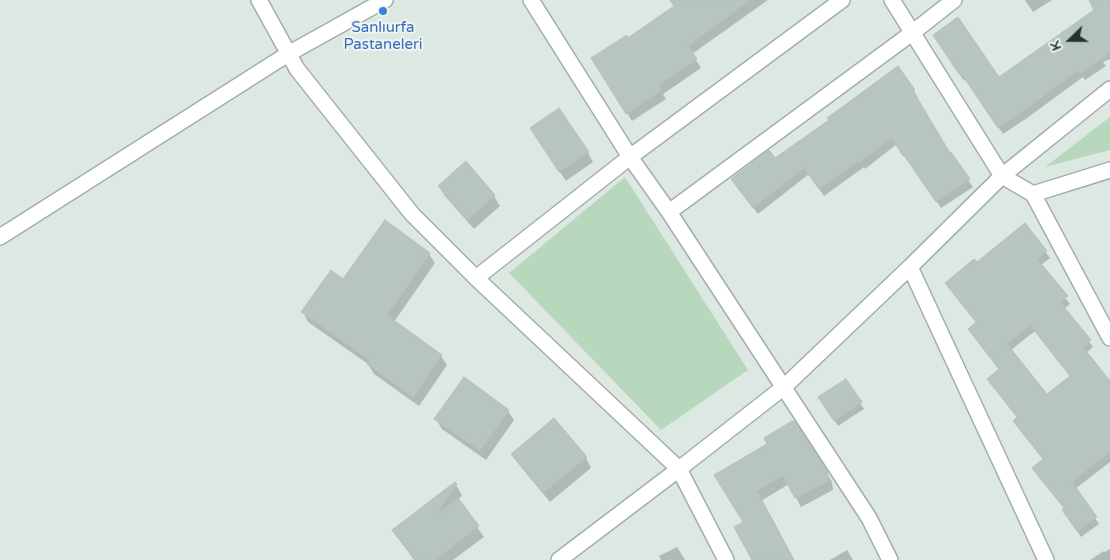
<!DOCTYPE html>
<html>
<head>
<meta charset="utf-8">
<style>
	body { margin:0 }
	#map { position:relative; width:1110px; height:560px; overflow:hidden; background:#dee8e3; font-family:"Varela Round",sans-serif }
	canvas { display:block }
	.north { position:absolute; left:1045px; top:15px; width:50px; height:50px; -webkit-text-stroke:4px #eef5f1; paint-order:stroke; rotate:248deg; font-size:14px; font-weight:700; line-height:20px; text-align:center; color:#21362e }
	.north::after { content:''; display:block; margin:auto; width:18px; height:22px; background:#21362e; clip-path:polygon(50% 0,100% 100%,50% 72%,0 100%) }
</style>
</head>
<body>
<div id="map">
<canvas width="1110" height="560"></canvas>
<div class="north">K</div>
</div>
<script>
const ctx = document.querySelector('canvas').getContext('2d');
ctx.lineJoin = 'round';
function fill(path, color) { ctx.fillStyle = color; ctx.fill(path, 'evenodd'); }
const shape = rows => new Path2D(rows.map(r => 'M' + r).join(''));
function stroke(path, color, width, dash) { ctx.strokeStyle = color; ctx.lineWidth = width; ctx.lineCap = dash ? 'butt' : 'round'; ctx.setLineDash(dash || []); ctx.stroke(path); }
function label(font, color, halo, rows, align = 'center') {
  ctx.font = font + ' "Varela Round",sans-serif'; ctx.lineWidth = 4; ctx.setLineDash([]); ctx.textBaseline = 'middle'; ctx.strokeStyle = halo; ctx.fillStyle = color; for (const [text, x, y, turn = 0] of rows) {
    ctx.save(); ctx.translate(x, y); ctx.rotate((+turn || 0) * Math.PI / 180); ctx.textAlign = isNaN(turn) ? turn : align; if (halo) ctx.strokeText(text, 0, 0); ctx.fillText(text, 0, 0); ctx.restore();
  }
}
fill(shape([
	[1110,117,1110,150,1045,167],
	[625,177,748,370,661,430,509,273]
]), '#b8d8bd');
fill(shape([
	[671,0,768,0,692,54,701,68,663,94,666,99,632,121,598,67,628,39,675,7],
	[1025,0,1052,0,1033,12],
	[1091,0,1110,0,1110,59,1103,62,1106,66,1085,80,1083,77,1027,118,1003,134,966,79,964,81,938,42,999,78,1096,10],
	[898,68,914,91,918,98,916,99,950,155,973,187,941,208,909,161,908,162,897,144,865,169,864,167,824,196,809,174,758,214,737,187,830,121],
	[537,138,588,153,593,162,566,181],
	[466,163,494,196,500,206,474,229,445,196,439,186],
	[1024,224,1050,258,1041,265,1070,304,1064,309,1093,347,1086,353,1110,383,1110,462,1075,489,1099,524,1081,537,1067,516,1044,460,1018,418,988,379,1000,370,969,330,977,323,946,283,976,264],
	[1035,331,1071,377,1047,396,1011,350],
	[429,254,435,263,394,322,441,356,447,365,419,406,374,374,368,364,308,322,303,312,344,281],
	[860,403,864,409,838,426,824,404],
	[508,411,514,420,486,460,442,429,436,419],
	[554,420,586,458,591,468,550,502,518,463,513,454],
	[826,472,832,482,833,490,801,507,789,484,761,501,793,560,753,560,744,523,716,475],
	[456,485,462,495,458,500,484,537,453,560,414,560,393,530],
	[677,547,685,560,661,560,659,556],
	[1110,549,1110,560,1090,560,1104,551,1105,552],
	[847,550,853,560,830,560]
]), '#0003');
const building = shape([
	[670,0,750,0,688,46,697,59,659,85,662,90,626,114,591,58,627,35,628,38,674,6,670,0],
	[1089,0,1110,0,1110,53,1080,74,1078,70,1023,111,998,128,961,73,959,74,933,35,958,17,999,77,1094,10,1089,0],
	[898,66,915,90,913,91,950,153,951,152,970,179,936,202,904,155,903,156,892,138,860,162,859,161,819,189,804,168,753,208,731,179,769,150,775,158,829,120,827,118,898,66],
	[559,108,589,152,559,172,530,128,559,108],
	[466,161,495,195,468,220,438,186,466,161],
	[385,220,430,253,387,315,442,355,413,397,367,364,370,360,301,312,331,270,343,279,385,220],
	[1025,223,1047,251,1037,259,1068,296,1060,302,1091,340,1083,347,1110,381,1110,452,1072,482,1097,517,1077,531,1062,510,1064,508,1032,468,1043,459,1013,421,1017,417,987,379,999,369,968,329,976,322,945,283,974,259,977,262,1025,223],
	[1030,325,1070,376,1047,394,1007,344,1030,325],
	[464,377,509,410,480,451,434,419,464,377],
	[846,379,862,402,834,421,818,397,846,379],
	[554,418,587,457,543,493,511,454,554,418],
	[792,421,795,422,827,471,829,481,795,498,783,476,757,491,794,560,752,560,734,527,743,522,714,475,767,444,764,438,792,421],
	[455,482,457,484,438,512,439,513,458,498,479,526,435,560,415,560,392,530,455,482]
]);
fill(building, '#b7c5be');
stroke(building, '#b1c1b9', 1);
const street = shape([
	[259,0,297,69,412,214,476,278,679,469,559,560],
	[531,0,630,157,669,212,869,518,890,560],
	[892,0,1002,176,1033,194,1110,338],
	[1033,194,1110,170],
	[669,212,912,33,954,0],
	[0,237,288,54,385,0],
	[476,278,630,157,842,0],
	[726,560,679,469,784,387,910,267],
	[1046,560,910,267,1002,176,1110,89]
]);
stroke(street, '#a2afa9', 18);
stroke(street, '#fff', 15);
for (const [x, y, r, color] of [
	[383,11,5,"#3f7fe0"]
]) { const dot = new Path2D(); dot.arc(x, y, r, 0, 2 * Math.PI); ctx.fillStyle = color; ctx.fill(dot); stroke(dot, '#eef5f1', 2); }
label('15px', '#366cbe', '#eef5f1', [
	["Sanlıurfa",383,28],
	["Pastaneleri",383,45]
]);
</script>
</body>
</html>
